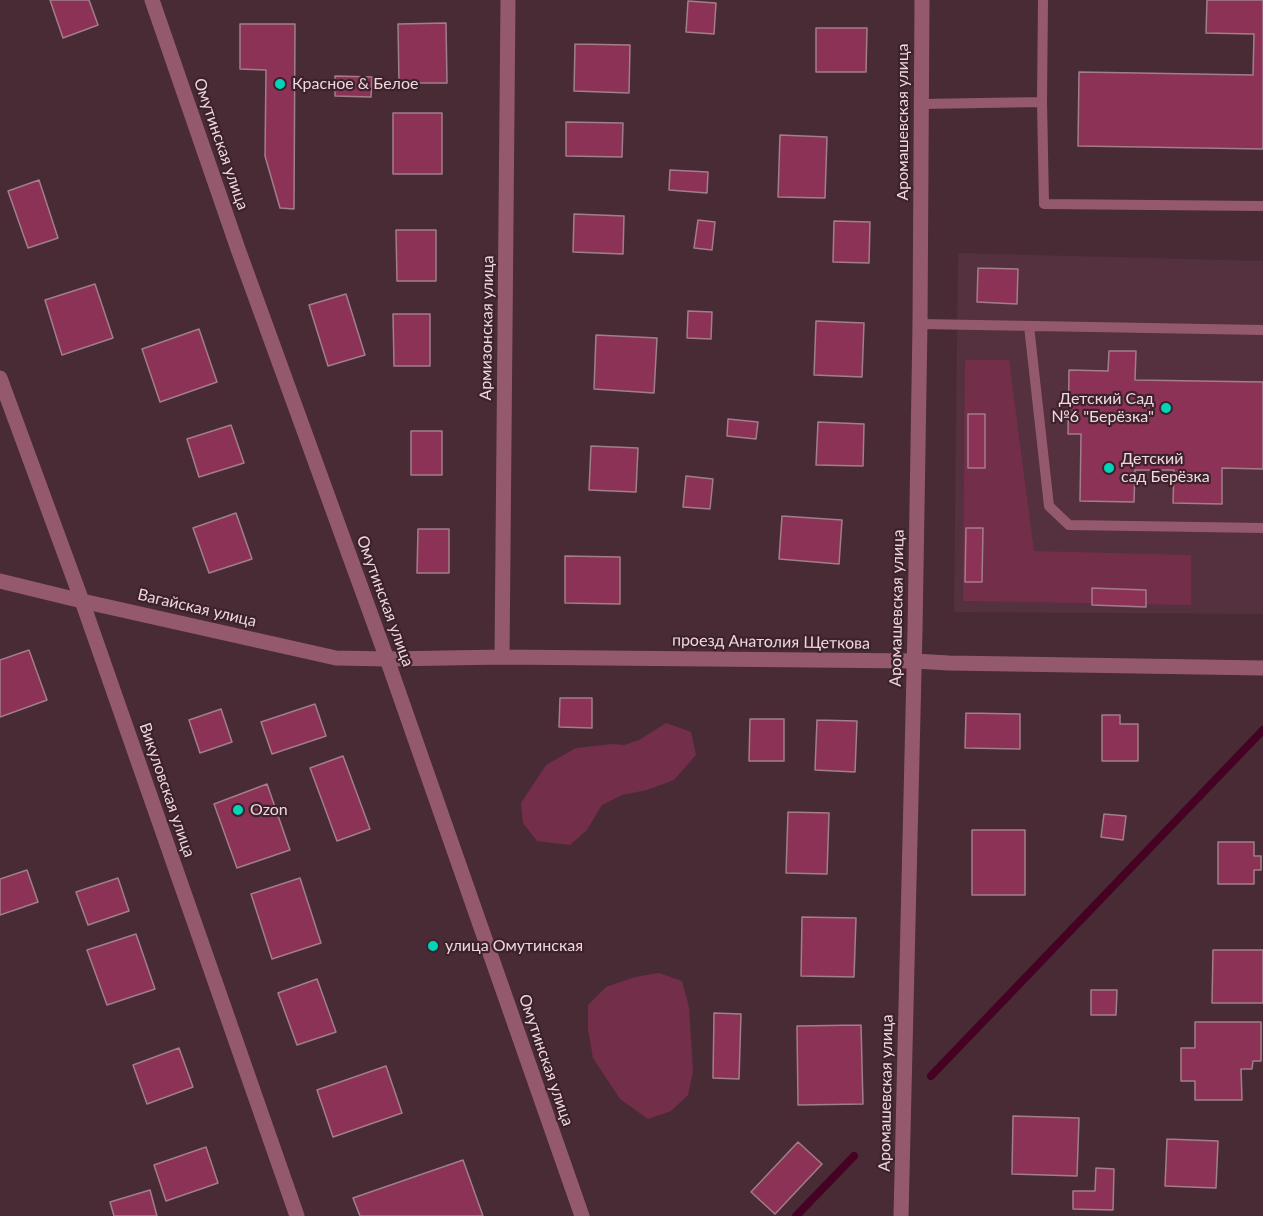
<!DOCTYPE html>
<html>
<head>
<meta charset="utf-8">
<style>
	body { margin:0 }
	canvas { display:block; background:#482b35 }
</style>
</head>
<body>
<canvas width="1263" height="1216"></canvas>
<script>
const ctx = document.querySelector('canvas').getContext('2d');
ctx.lineJoin = 'round';
function fill(path, color) { ctx.fillStyle = color; ctx.fill(path, 'evenodd'); }
const shape = rows => new Path2D(rows.map(r => 'M' + r).join(''));
function stroke(path, color, width, dash) { ctx.strokeStyle = color; ctx.lineWidth = width; ctx.lineCap = dash ? 'butt' : 'round'; ctx.setLineDash(dash || []); ctx.stroke(path); }
function label(font, color, halo, rows, align = 'center') {
  ctx.font = font + ' Lato,sans-serif'; ctx.lineWidth = 4.5; ctx.setLineDash([]); ctx.textBaseline = 'middle'; ctx.strokeStyle = halo; ctx.fillStyle = color; for (const [text, x, y, turn = 0] of rows) {
    ctx.save(); ctx.translate(x, y); ctx.rotate((+turn || 0) * Math.PI / 180); ctx.textAlign = isNaN(turn) ? turn : align; if (halo) ctx.strokeText(text, 0, 0); ctx.fillText(text, 0, 0); ctx.restore();
  }
}
fill(shape([
	[958,253,1263,261,1263,614,954,612]
]), '#55303e');
fill(shape([
	[965,360,1009,360,1034,551,1191,555,1191,605,963,601],
	[666,723,691,732,696,755,674,780,647,790,622,795,602,805,587,830,570,845,537,841,523,823,521,803,546,765,576,748,612,744,624,745,639,740],
	[659,973,682,981,689,1007,693,1072,688,1095,671,1111,648,1119,620,1099,593,1058,588,1029,588,1005,606,987,635,977]
]), '#732e4a');
stroke(shape([
	[931,1076,1263,730],
	[796,1216,854,1156]
]), '#450223', 8);
const building = shape([
	[50,0,89,0,98,25,63,38,50,0],
	[1207,0,1263,0,1263,149,1078,146,1079,72,1253,75,1254,34,1206,33,1207,0],
	[688,1,716,3,714,34,686,32,688,1],
	[446,23,447,83,399,83,398,24,446,23],
	[240,24,295,24,294,209,280,208,265,156,266,70,240,69,240,24],
	[816,28,867,28,866,72,816,72,816,28],
	[575,44,630,45,629,93,574,91,575,44],
	[335,76,372,77,371,97,335,96,335,76],
	[393,113,442,113,442,174,393,174,393,113],
	[566,122,623,123,622,157,566,156,566,122],
	[780,135,827,137,825,198,778,197,780,135],
	[670,170,708,172,707,193,669,190,670,170],
	[39,180,58,238,28,248,8,191,39,180],
	[574,214,624,216,623,254,573,252,574,214],
	[698,220,715,222,712,250,694,248,698,220],
	[834,221,870,222,869,263,833,262,834,221],
	[396,230,436,230,436,281,397,281,396,230],
	[978,268,1018,269,1017,304,977,302,978,268],
	[95,284,113,338,62,355,45,300,95,284],
	[346,294,365,355,328,366,309,305,346,294],
	[688,311,712,312,711,339,687,338,688,311],
	[393,314,430,314,430,366,394,366,393,314],
	[816,321,864,323,862,377,814,375,816,321],
	[199,329,217,382,160,402,142,349,199,329],
	[596,335,657,338,654,393,594,389,596,335],
	[1109,351,1136,351,1135,380,1263,382,1263,469,1222,468,1222,504,1173,503,1174,470,1135,470,1134,502,1080,501,1081,434,1068,434,1069,370,1108,371,1109,351],
	[968,414,985,414,985,468,968,468,968,414],
	[728,419,758,422,756,439,727,436,728,419],
	[818,422,864,424,863,466,816,465,818,422],
	[231,425,244,463,199,477,187,439,231,425],
	[411,431,442,431,442,475,411,475,411,431],
	[591,446,638,448,636,492,589,490,591,446],
	[686,476,713,479,710,509,683,507,686,476],
	[236,513,252,559,209,573,193,528,236,513],
	[782,516,842,520,839,564,779,559,782,516],
	[966,528,983,528,982,582,965,582,966,528],
	[418,529,449,529,449,573,417,573,418,529],
	[565,556,620,557,620,604,565,603,565,556],
	[1092,588,1146,590,1146,607,1092,605,1092,588],
	[29,650,47,700,0,717,0,660,29,650],
	[560,698,592,698,592,728,559,727,560,698],
	[315,704,326,736,272,754,261,722,315,704],
	[221,709,232,742,200,753,189,720,221,709],
	[966,713,1020,714,1020,749,965,748,966,713],
	[1102,715,1120,715,1120,724,1138,724,1138,761,1102,761,1102,715],
	[750,719,784,719,784,761,749,761,750,719],
	[817,720,857,721,855,772,815,770,817,720],
	[343,756,370,829,337,841,310,768,343,756],
	[267,784,290,850,237,868,214,804,267,784],
	[788,812,829,813,827,874,786,873,788,812],
	[1104,814,1126,816,1123,840,1101,837,1104,814],
	[972,830,1025,830,1025,895,972,895,972,830],
	[1218,842,1254,842,1254,856,1261,856,1261,870,1254,870,1254,884,1218,884,1218,842],
	[27,870,38,902,0,915,0,879,27,870],
	[118,878,129,911,88,925,76,892,118,878],
	[300,878,321,943,272,959,251,894,300,878],
	[802,917,856,918,854,977,801,976,802,917],
	[136,934,155,989,107,1005,87,950,136,934],
	[1213,950,1263,950,1263,1003,1212,1003,1213,950],
	[317,979,336,1032,297,1045,278,993,317,979],
	[1091,990,1117,990,1116,1015,1091,1015,1091,990],
	[714,1013,741,1014,739,1079,713,1078,714,1013],
	[1195,1022,1261,1022,1261,1061,1253,1061,1252,1069,1241,1069,1242,1100,1195,1100,1195,1081,1181,1081,1181,1048,1195,1048,1195,1022],
	[861,1025,863,1104,798,1105,797,1026,861,1025],
	[179,1048,193,1087,147,1104,133,1065,179,1048],
	[386,1066,402,1113,333,1137,317,1090,386,1066],
	[1013,1116,1079,1118,1077,1176,1012,1174,1013,1116],
	[1167,1139,1218,1141,1216,1188,1165,1186,1167,1139],
	[798,1142,822,1164,775,1214,751,1192,798,1142],
	[206,1147,218,1183,166,1201,154,1165,206,1147],
	[463,1160,483,1216,360,1216,353,1198,463,1160],
	[1096,1168,1114,1169,1113,1210,1073,1209,1073,1191,1095,1191,1096,1168],
	[150,1190,157,1216,114,1216,110,1202,150,1190]
]);
fill(building, '#8c3257');
stroke(building, '#a17e89', 1.5);
stroke(shape([
	[1043,0,1042,102,1044,204,1263,206],
	[921,104,1042,102],
	[920,324,1263,330],
	[1029,326,1049,506,1069,525,1263,528]
]), '#95596e', 10);
stroke(shape([
	[0,378,82,601,297,1216],
	[0,581,82,601,336,658,387,659,502,657,914,661,949,663,1263,668],
	[502,657,508,0],
	[901,1216,915,630,920,324,922,0]
]), '#95596e', 15);
stroke(shape([
	[152,0,238,249,387,659,582,1216]
]), '#95596e', 15);
for (const [x, y, r, color] of [
	[280,84,6,"#00d5b7"],
	[1166,408,6,"#00d5b7"],
	[1109,468,6,"#00d5b7"],
	[238,810,6,"#00d5b7"],
	[433,946,6,"#00d5b7"]
]) { const dot = new Path2D(); dot.arc(x, y, r, 0, 2 * Math.PI); ctx.fillStyle = color; ctx.fill(dot); stroke(dot, '#3d212b', 2); }
label('16px', '#ecd8de', '#3d212b', [
	["Красное & Белое",292,84],
	["Детский Сад",1154,399,"right"],
	["№6 \"Берёзка\"",1154,417,"right"],
	["Детский",1121,459],
	["сад Берёзка",1121,477],
	["Ozon",250,810],
	["улица Омутинская",445,946]
], 'left');
label('16px', '#ecd8de', '#3d212b', [
	["Аромашевская улица",903,122,-90],
	["Омутинская улица",221,144,71],
	["Армизонская улица",487,328,-89],
	["Омутинская улица",385,601,70],
	["Вагайская улица",197,608,13],
	["Аромашевская улица",897,608,-89],
	["проезд Анатолия Щеткова",771,642,1],
	["Викуловская улица",167,790,71],
	["Омутинская улица",546,1060,71],
	["Аромашевская улица",886,1093,-89]
]);
</script>
</body>
</html>
